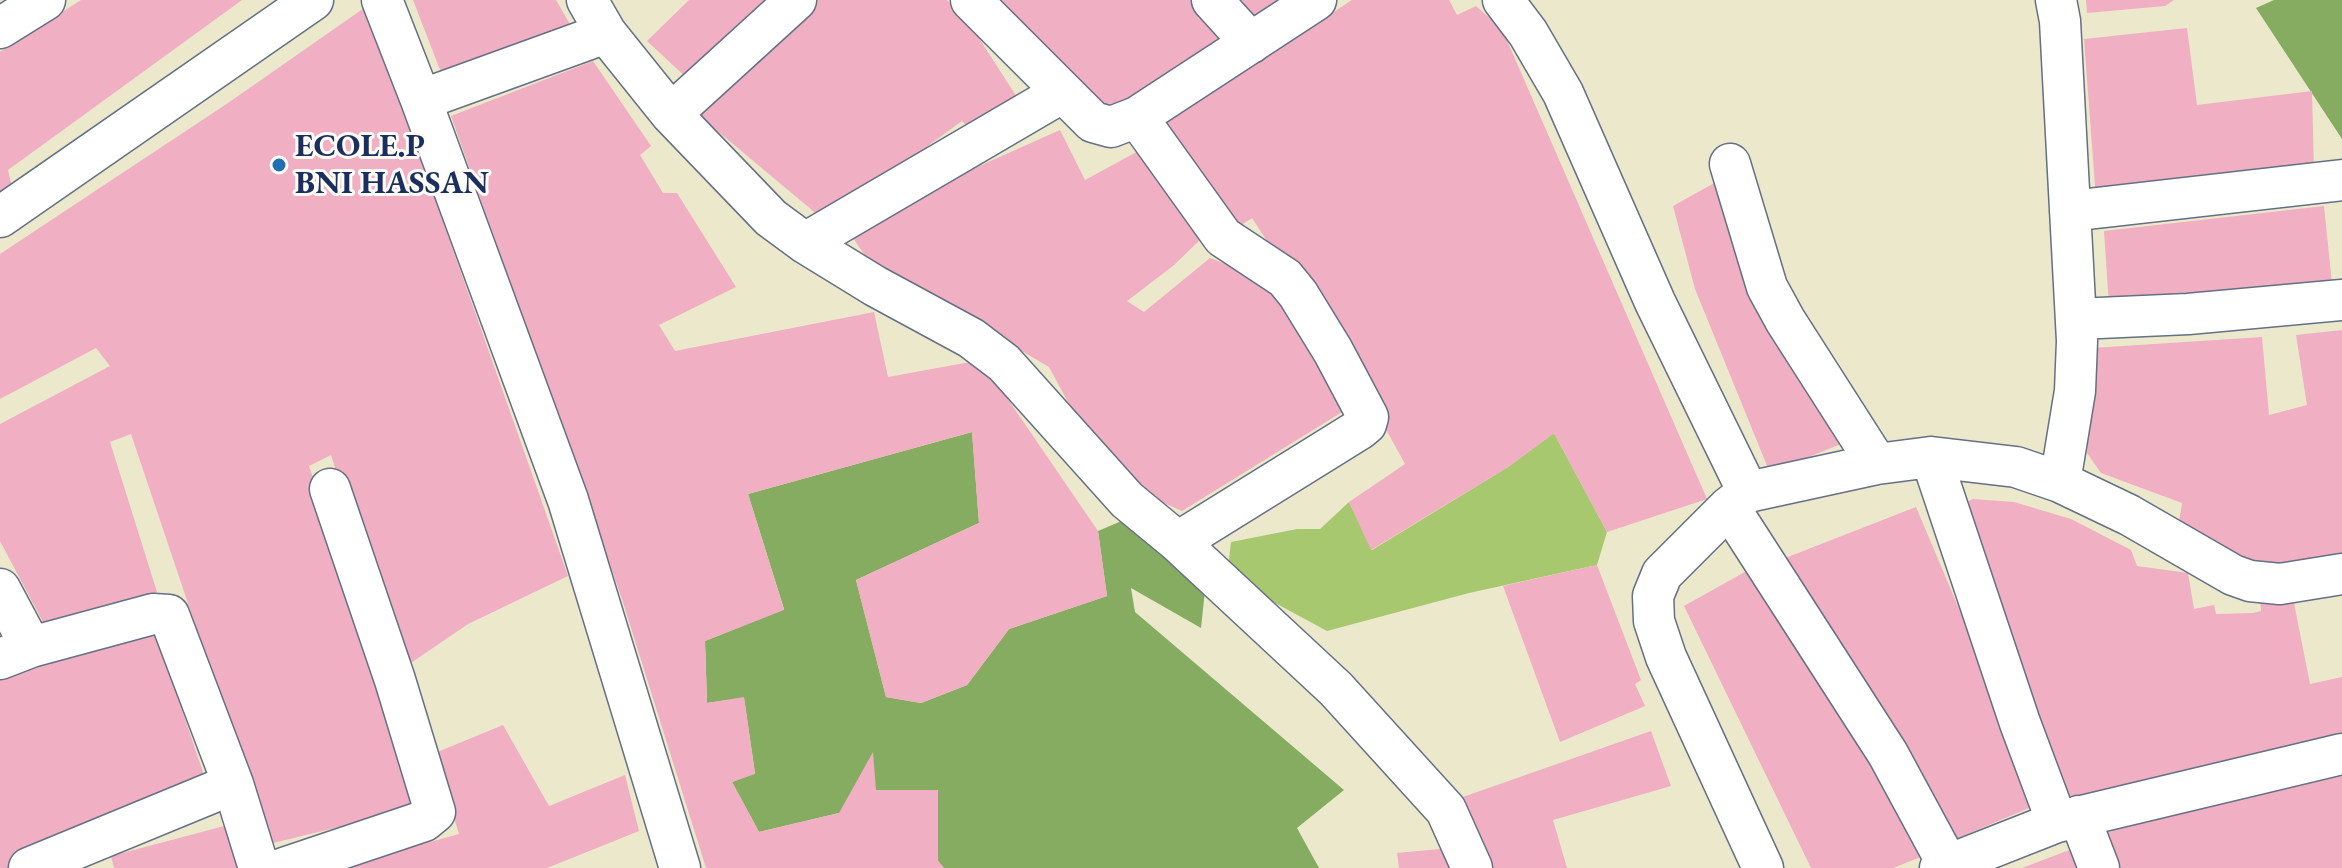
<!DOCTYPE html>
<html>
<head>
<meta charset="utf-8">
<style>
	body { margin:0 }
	canvas { display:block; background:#ece8cc }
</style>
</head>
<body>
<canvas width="2342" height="868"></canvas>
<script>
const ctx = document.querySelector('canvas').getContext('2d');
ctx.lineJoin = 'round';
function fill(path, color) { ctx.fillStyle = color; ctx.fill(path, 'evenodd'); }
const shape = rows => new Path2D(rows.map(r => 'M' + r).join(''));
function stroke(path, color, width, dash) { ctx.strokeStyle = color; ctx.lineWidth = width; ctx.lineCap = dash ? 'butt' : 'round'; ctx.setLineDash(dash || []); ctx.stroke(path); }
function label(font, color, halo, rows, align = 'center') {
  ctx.font = font + ' "EB Garamond",serif'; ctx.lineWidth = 6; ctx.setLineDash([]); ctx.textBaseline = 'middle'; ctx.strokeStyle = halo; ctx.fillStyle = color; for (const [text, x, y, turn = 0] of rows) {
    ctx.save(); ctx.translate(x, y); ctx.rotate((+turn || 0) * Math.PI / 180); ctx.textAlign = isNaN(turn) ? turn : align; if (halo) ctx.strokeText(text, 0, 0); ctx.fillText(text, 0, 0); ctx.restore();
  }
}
fill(shape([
	[1554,433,1607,532,1597,565,1469,593,1327,631,1227,577,1231,542,1297,529,1320,529,1349,502,1372,550,1508,467]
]), '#a8c870');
fill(shape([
	[2274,0,2342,0,2342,139,2256,8],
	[972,432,979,523,856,580,886,697,921,703,967,685,1009,629,1107,596,1098,531,1131,517,1205,590,1201,628,1131,588,1135,612,1344,790,1297,828,1319,868,944,868,938,861,938,790,876,790,839,813,759,832,732,782,755,773,744,698,707,703,705,641,784,609,748,494]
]), '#86ac62');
fill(shape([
	[81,0,242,0,8,170,12,188,0,195,0,52],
	[413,0,556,0,575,33,442,75],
	[689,0,780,0,690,81,647,41],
	[810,0,947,0,968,21,1022,105,976,135,962,121,825,221,696,113],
	[997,0,1201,0,1230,33,1137,102,1092,105,1030,29],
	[1231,0,1296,0,1255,29],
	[1352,0,1449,0,1457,15,1476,6,1502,29,1707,499,1607,532,1554,433,1508,467,1371,550,1349,502,1405,464,1365,391,1252,218,1229,233,1162,125],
	[2086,0,2174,0,2165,6,2087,13],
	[367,6,568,576,468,624,405,667,382,614,331,455,309,466,425,806,269,844,131,434,110,442,157,592,52,639,0,541,0,424,110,366,96,348,0,399,0,254,228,103],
	[2187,28,2197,105,2312,91,2314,172,2096,199,2084,39],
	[593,61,651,146,640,155,663,193,677,193,736,287,659,325,675,351,874,312,888,377,981,360,1098,531,1107,596,1009,629,967,685,921,703,886,697,856,580,979,523,972,432,748,494,784,610,705,641,707,703,744,697,755,774,732,782,759,832,839,813,873,752,876,790,938,790,938,861,944,868,706,868,622,599,451,116],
	[1060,130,1085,180,1142,149,1205,235,1173,266,1127,301,1144,312,1210,258,1287,288,1347,409,1182,511,1126,486,1094,450,1049,367,957,313,874,269,845,226],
	[1727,176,1848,441,1770,473,1695,289,1673,206],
	[2324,206,2332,284,2109,306,2104,231],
	[2342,330,2342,566,2265,574,2177,535,2182,503,2101,473,2087,453,2092,348,2262,337,2269,415,2307,405,2296,335],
	[1973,499,2014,502,2071,519,2131,550,2137,566,2188,573,2194,609,2214,605,2216,614,2253,613,2261,611,2260,598,2293,598,2310,684,2342,677,2342,745,2280,758,2195,767,2119,786,2124,793,2067,807,1957,507],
	[1916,507,2041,803,1946,843,1775,562],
	[1759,564,1926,855,1893,868,1811,868,1684,606],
	[1597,565,1641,680,1635,684,1645,706,1560,742,1503,586],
	[154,627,208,787,49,854,8,868,0,868,0,676],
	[503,725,549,806,625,775,639,831,547,868,337,868,459,834,435,753],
	[1651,731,1671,786,1553,820,1567,868,1483,868,1460,798],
	[2342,768,2342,868,2118,868,2106,833,2261,787],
	[228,825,243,868,114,868,111,856],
	[1450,848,1455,868,1399,868,1397,853],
	[2072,849,2081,868,2022,868]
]), '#f0afc3');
const street = shape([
	[382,0,421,100,568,500,680,868],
	[587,0,606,33,671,114,771,218,805,243,875,286,971,338,1004,363,1127,500,1178,542,1336,689,1446,810,1472,868],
	[971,0,1093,122,1111,127,1137,117,1316,0],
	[1212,0,1251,43],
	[1503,0,1528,33,1563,93,1655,302,1748,492,1729,507,1662,574,1653,596,1654,621,1666,657,1763,868],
	[2056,0,2060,21,2077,341,2075,391,2060,482],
	[0,28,45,0],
	[421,100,606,33],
	[671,114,796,0],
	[1137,117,1223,237,1285,278,1298,294,1333,351,1368,417,1366,424,1360,429,1178,542],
	[1730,164,1767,287,1785,320,1877,464],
	[2070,211,2342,180],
	[0,217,313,0],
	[805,243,1063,92],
	[2077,319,2188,314,2342,300],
	[1931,457,2020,723,2057,822],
	[1748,492,1877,464,1931,457,2016,467,2060,482,2129,515,2233,575,2250,581,2280,584,2342,574],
	[1729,507,1888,754,1948,865],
	[0,589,31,647],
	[0,659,31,647,153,614,169,615,233,784,259,868],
	[2079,816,2099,868],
	[29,868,233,784],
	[284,868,424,821,435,812,395,680,330,489],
	[1940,868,2057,822,2342,754]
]);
stroke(street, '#647084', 43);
stroke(street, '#fff', 40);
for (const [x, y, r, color] of [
	[279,165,8,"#1f6fb2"]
]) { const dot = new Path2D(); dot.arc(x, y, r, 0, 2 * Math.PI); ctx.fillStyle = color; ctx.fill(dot); stroke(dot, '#fdfcf7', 3); }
label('bold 32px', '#1b2f5e', '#fdfcf7', [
	["ECOLE.P",295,147],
	["BNI HASSAN",295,184]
], 'left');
</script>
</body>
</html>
